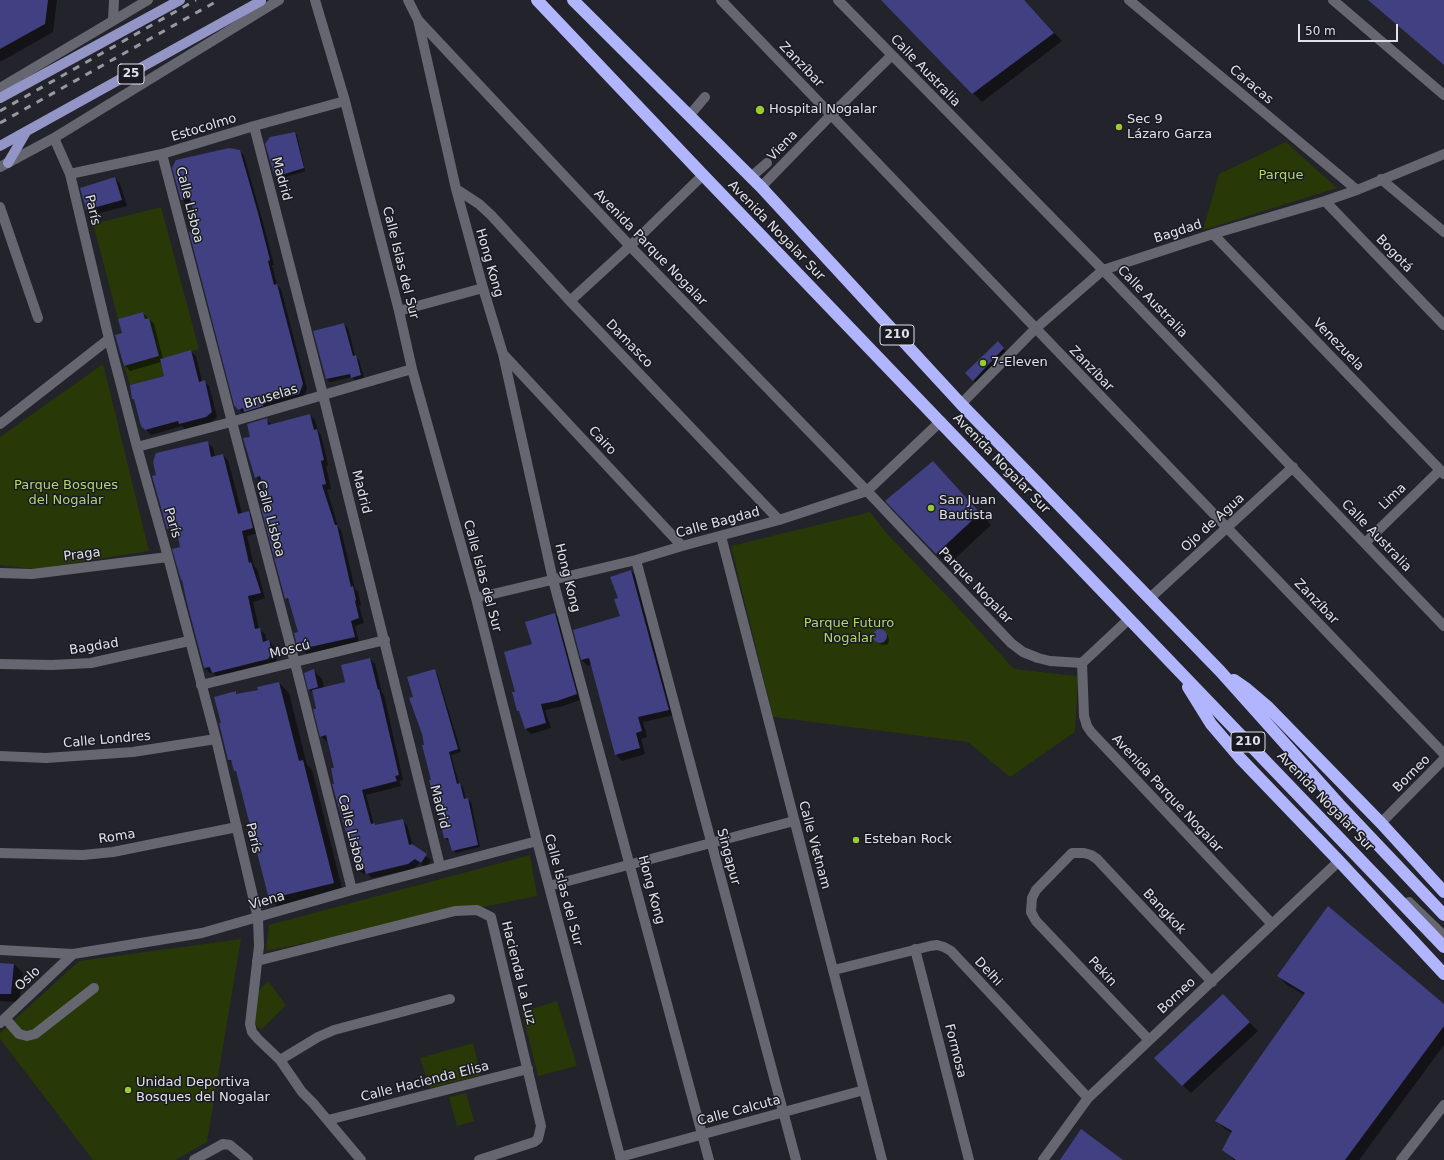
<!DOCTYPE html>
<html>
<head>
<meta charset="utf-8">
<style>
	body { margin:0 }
	#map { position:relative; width:1444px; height:1160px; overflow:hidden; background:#22232b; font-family:"DejaVu Sans",sans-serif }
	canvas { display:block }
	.scale { position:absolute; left:1298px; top:24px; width:100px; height:18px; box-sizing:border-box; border:2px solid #e1e1e7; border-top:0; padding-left:5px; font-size:12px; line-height:14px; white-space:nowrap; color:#e1e1e7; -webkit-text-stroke:3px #191a22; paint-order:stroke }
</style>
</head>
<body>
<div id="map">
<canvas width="1444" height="1160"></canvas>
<div class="scale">50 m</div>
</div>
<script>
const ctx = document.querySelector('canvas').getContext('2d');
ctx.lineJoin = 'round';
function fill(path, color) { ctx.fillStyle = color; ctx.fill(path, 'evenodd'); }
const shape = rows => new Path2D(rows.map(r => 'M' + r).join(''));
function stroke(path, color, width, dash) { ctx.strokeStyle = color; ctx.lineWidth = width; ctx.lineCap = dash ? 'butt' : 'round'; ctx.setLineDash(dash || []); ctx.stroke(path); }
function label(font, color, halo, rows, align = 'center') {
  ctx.font = font + ' "DejaVu Sans",sans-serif'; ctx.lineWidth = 3; ctx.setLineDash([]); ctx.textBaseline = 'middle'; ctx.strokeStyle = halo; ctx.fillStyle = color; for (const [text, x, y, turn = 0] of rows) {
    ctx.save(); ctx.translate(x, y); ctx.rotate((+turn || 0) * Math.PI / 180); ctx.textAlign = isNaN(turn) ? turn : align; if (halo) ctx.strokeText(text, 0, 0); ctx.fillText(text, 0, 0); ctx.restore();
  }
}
fill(shape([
	[1286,142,1337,188,1203,230,1219,174],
	[161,207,199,349,160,359,166,375,130,385,124,366,159,356,149,318,145,319,143,312,118,319,93,224],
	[103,364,149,551,35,569,0,565,0,437],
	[870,512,888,535,949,598,1014,669,1078,676,1075,732,1010,777,968,742,773,717,731,546],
	[530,855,537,896,266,951,269,925],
	[241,939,207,1142,175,1160,93,1160,0,1039,0,1033,79,961],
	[268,981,286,1005,261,1030,253,1022,258,991],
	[557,1001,577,1066,538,1076,522,1012],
	[473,1043,481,1075,430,1088,420,1058],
	[466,1093,474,1121,457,1126,449,1097]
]), '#283806');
fill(shape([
	[0,0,57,0,53,32,0,62],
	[882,0,1023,0,1062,41,982,102],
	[295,133,297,135,305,171,278,179,276,177,267,145],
	[240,151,244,156,262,219,274,265,272,265,277,285,281,289,307,389,303,398,244,414,239,409,192,203,186,204,182,199],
	[115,178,120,184,127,206,92,215,87,209],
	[143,313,154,324,163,359,191,352,196,356,202,382,204,381,209,386,217,417,211,422,185,429,182,426,151,435,146,430,135,400,133,398,165,377,161,362,130,371,125,365,123,333],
	[344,324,348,328,355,356,359,360,364,378,355,380,352,377,330,382,327,379],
	[998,343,1009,354,979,386,967,373],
	[310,415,315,420,318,431,321,435,328,465,326,466,331,489,327,490,338,527,341,530,355,589,358,592,361,605,359,606,364,623,355,626,359,642,307,654,298,646,299,633,291,603,286,598,269,506,263,482,261,482,256,477,251,437,266,420,271,424],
	[208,443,213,448,215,457,223,455,228,460,242,514,248,512,254,518,258,533,247,536,254,566,257,569,265,598,253,602,259,629,265,634,267,642,269,641,274,647,277,659,274,664,218,678,213,673,210,673,205,668,184,582,182,580,181,548,178,533,173,534,168,528,157,476],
	[944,474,991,525,948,565,936,553],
	[631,571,637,577,674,715,643,722,647,737,641,739,645,754,622,761,616,755,592,664,588,666,582,660,621,617,619,598],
	[555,614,560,619,582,699,563,706,545,710,551,728,531,734,526,729,521,713,518,711,516,692,533,645],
	[878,630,882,630,888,636,889,640,888,644,882,645,875,641,874,635],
	[370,659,375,664,382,693,384,695,403,780,399,781,401,786,366,795,374,825,376,826,402,820,407,825,413,846,431,860,426,868,420,863,413,869,372,878,367,873,363,874,358,869,336,784,335,768,328,741,326,741,321,736,313,693,309,689,314,671,322,679,324,688,346,682],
	[434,670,437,673,461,752,451,755,459,784,463,787,466,800,468,799,471,802,480,847,456,853,453,850,450,841,448,841,445,837,444,825,441,808,440,811,437,809,430,781,432,781,425,745,416,712,413,709,410,699,414,698],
	[279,683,289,693,307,765,312,770,343,892,279,908,270,898,238,774,235,771,233,764,229,760,222,724,235,692,238,695,259,690],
	[0,964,14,964,23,973,19,1002,0,1001],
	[1279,976,1444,1005,1444,1045,1359,1160,1234,1160,1223,1149,1232,1133,1225,1129,1216,1120,1305,995,1287,985],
	[1223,996,1258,1031,1191,1093,1155,1058]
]), '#0007');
fill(shape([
	[0,0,48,0,45,24,0,49],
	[881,0,1024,0,1054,33,972,94],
	[1368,0,1444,0,1444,65],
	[295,132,304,168,275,177,265,144,270,137],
	[229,148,240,150,258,213,270,260,268,261,274,285,277,284,303,384,299,394,263,403,263,406,244,412,243,408,238,410,234,405,189,232,198,230,190,198,181,200,172,168,176,160],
	[115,177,122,200,86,210,80,188],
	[143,312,145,319,149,318,159,356,124,366,115,335,122,333,118,319],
	[344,323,353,356,356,355,361,375,351,378,350,374,326,379,313,331],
	[998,341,1004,348,973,381,965,373],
	[191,350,199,382,205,380,212,412,206,417,179,424,178,421,145,430,141,426,134,399,132,399,130,385,164,376,160,359],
	[310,414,314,430,317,429,324,460,321,461,326,484,322,485,335,525,337,525,351,587,353,586,356,600,355,601,359,618,351,621,355,637,301,649,300,645,297,646,294,633,298,632,288,598,285,599,261,508,268,506,260,476,255,478,243,438,250,437,247,424,267,418,268,425],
	[208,441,211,457,223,454,238,514,249,511,253,528,242,531,249,563,251,562,261,593,248,596,255,629,260,628,263,642,269,640,272,653,268,659,212,673,210,667,204,668,187,603,182,580,181,580,172,549,180,547,176,527,167,529,152,476,156,475,153,462,156,453],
	[933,461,980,513,936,554,885,501],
	[631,570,669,710,638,717,642,731,636,733,640,748,615,755,589,658,581,660,573,630,620,616,614,599,618,598,610,577],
	[555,613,577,694,557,701,541,704,546,723,525,729,519,711,517,711,512,692,515,692,504,652,532,644,525,622],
	'873 636a7 7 0 1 1 14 0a7 7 0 1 1-14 0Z',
	[370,658,378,690,379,689,399,775,395,776,397,781,362,790,371,824,375,823,375,825,403,819,409,845,412,844,427,854,421,863,415,859,408,864,366,874,364,868,357,870,354,861,332,784,334,784,331,768,334,768,326,735,320,737,313,709,316,709,312,690,345,682,341,665],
	[314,669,318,687,308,690,304,673],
	[435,669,458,749,449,752,457,784,460,783,464,799,468,798,478,845,452,851,448,838,444,838,441,825,443,824,438,804,436,809,429,780,431,780,422,745,424,745,422,734,409,698,413,697,407,677],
	[279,682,299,761,303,760,334,883,269,899,236,771,234,771,231,760,228,760,219,723,221,723,214,697,236,691,236,694,258,690,257,687],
	[1328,906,1444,1004,1444,1026,1345,1160,1236,1160,1222,1150,1232,1131,1215,1121,1305,993,1277,976],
	[0,963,14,964,11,994,0,994],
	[1223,994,1250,1022,1182,1086,1154,1058],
	[1081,1129,1123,1160,1060,1160]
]), '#404082');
stroke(shape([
	[315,0,345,101,399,311,412,369,476,598,537,841,621,1160],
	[408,0,418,20,456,189,483,288,503,354,553,580,709,1160],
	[721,0,1444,754],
	[838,0,1103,270,1444,626],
	[1129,0,1357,190],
	[1333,0,1444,95],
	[113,20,114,0],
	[418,20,630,246,867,491,1011,643,1023,652,1038,658,1050,661,1082,663],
	[0,88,148,0],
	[689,116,705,97],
	[254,126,323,395,440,866],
	[54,138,70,174,109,339,137,447,168,557,216,739,258,918,259,946,250,1024,252,1032,258,1039,280,1060,302,1092,313,1103,361,1160],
	[162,154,295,663,352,890],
	[0,167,54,138,279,0],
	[70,174,162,154,254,126,345,101],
	[751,177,767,163],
	[1381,179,1444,232],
	[761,187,831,115,891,56],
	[456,189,479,204,491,215,570,301,779,520],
	[1325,201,1444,325],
	[0,207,38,318],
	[1213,234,1444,474],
	[570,301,630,246,703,175],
	[399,311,483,288],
	[503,354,682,546],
	[961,404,1035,329,1103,270,1213,234,1325,201,1357,190,1444,154],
	[0,424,109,339],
	[137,447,231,422,412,369],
	[721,536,882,1160],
	[1365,543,1440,470],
	[636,560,796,1160],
	[0,573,32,574,168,557],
	[476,598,636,560,682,546,779,520,867,491,941,421],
	[1150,598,1293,467],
	[1082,663,1084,716,1087,726,1091,732,1272,924],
	[1082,663,1129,619],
	[0,664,52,665,91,663,189,641],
	[201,685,385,640],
	[0,756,46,758,133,752,216,739],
	[1381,823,1444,759],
	[0,853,83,855,113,852,237,827],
	[549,886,794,821],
	[1409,902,1444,936],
	[915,949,969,1160],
	[0,950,73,954,202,933,352,890,537,841],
	[257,961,455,911,477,910,491,917,541,1126,538,1139,534,1142,479,1160],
	[834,970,930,946,937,945,944,947,951,951,1088,1098],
	[5,1018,19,1034,27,1036,35,1034,94,988],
	[0,1023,73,954],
	[1149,1040,1036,921,1031,912,1032,898,1036,890,1072,853,1084,853,1091,855,1097,859,1212,982],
	[280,1060,318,1037,334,1030,450,999],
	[328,1120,528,1069],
	[620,1157,864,1090],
	[194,1160,223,1144,230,1145,248,1160],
	[1043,1160,1088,1098,1339,861],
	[1401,1160,1444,1105]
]), '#656670', 10);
stroke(shape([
	[0,98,180,0],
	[0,146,261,1],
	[8,163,26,132]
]), '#9295c5', 10);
stroke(shape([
	[537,0,703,175,1444,947],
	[573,0,761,187,961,404,1220,671,1339,804,1444,915],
	[1234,680,1247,689,1267,706,1381,823,1444,892],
	[1188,687,1211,724,1241,759,1339,861,1444,974]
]), '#b0b5fd', 12);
stroke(shape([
	[0,111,196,0],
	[0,123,219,0]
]), '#9899a0', 3, [7, 7]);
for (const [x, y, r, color] of [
	[760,110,5,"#9acb34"],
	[1119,127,4,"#9acb34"],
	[983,363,4,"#9acb34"],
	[931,508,4,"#9acb34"],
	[856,840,4,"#9acb34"],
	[128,1090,4,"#9acb34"]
]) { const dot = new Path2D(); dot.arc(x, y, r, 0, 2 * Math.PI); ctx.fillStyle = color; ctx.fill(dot); stroke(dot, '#191a22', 1.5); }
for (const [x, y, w] of [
	[131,74,26],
	[897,335,34],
	[1248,742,34]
]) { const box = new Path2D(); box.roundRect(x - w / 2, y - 10, w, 20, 3); ctx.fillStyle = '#191a22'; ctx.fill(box); stroke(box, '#e1e1e7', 1); }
label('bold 12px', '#e1e1e7', null, [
	["25",131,74],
	["210",897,335],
	["210",1248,742]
]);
label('13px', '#e1e1e7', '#191a22', [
	["Zanzíbar",801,65,46],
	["Calle Australia",925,71,46],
	["Caracas",1251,85,40],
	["Estocolmo",204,128,-17],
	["Viena",783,146,-46],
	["Madrid",281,179,75],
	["Calle Lisboa",189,205,76],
	["París",92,210,77],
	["Avenida Nogalar Sur",776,231,46],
	["Bagdad",1178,232,-18],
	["Avenida Parque Nogalar",650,248,46],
	["Bogotá",1394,254,46],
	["Calle Islas del Sur",400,263,76],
	["Hong Kong",489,263,74],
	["Calle Australia",1152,302,46],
	["Damasco",629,344,46],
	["Venezuela",1338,345,46],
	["Zanzíbar",1091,369,46],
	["Bruselas",271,397,-17],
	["Cairo",602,441,47],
	["Avenida Nogalar Sur",1001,464,46],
	["Madrid",361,492,76],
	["Lima",1393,497,-44],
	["Calle Lisboa",270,519,75],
	["París",172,523,74],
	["Calle Bagdad",718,523,-15],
	["Ojo de Agua",1213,523,-42],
	["Calle Australia",1376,536,46],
	["Praga",82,555,-7],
	["Calle Islas del Sur",482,576,75],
	["Hong Kong",567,578,76],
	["Parque Nogalar",975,586,46],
	["Zanzíbar",1316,602,46],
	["Bagdad",94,647,-9],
	["Moscú",290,650,-14],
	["Calle Londres",107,740,-5],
	["Borneo",1412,774,-45],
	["Avenida Parque Nogalar",1167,794,47],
	["Avenida Nogalar Sur",1325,802,46],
	["Madrid",439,807,76],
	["Calle Lisboa",351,833,76],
	["Roma",117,837,-9],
	["París",253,838,77],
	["Calle Vietnam",814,845,75],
	["Singapur",728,857,75],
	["Calle Islas del Sur",563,890,75],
	["Hong Kong",651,890,75],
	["Viena",267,901,-16],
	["Bangkok",1164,912,47],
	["Delhi",988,972,47],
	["Pekin",1102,972,47],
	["Hacienda La Luz",518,973,76],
	["Oslo",28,979,-43],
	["Borneo",1177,996,-43],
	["Formosa",955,1051,76],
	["Calle Hacienda Elisa",425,1082,-14],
	["Calle Calcuta",739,1111,-15]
]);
label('13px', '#e1e1e7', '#191a22', [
	["Hospital Nogalar",769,110],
	["Sec 9",1127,120],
	["Lázaro Garza",1127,135],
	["7-Eleven",991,363],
	["San Juan",939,501],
	["Bautista",939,516],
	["Esteban Rock",864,840],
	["Unidad Deportiva",136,1083],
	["Bosques del Nogalar",136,1098]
], 'left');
label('13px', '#b0d770', '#191a22', [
	["Parque",1281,176],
	["Parque Bosques",66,486],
	["del Nogalar",66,501],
	["Parque Futuro",849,624],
	["Nogalar",849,639]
]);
</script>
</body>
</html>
